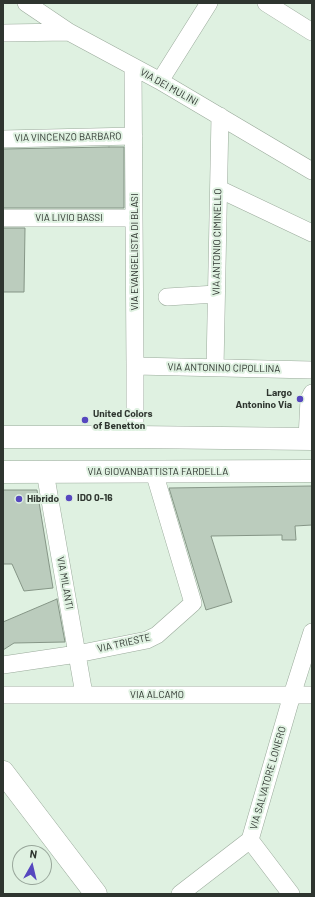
<!DOCTYPE html>
<html>
<head>
<meta charset="utf-8">
<style>
	body { margin:0 }
	#map { position:relative; width:315px; height:897px; overflow:hidden; background:#dff1e1; font-family:Barlow,sans-serif }
	canvas { display:block }
	.frame { position:absolute; inset:0; border:4px solid #2e352f; pointer-events:none }
	.north { position:absolute; left:12px; top:845px; width:40px; height:40px; box-sizing:border-box; background:#dff1e1; border:1px solid #98a69a; border-radius:50%; rotate:8deg; font-size:11px; font-weight:700; line-height:16px; text-align:center; color:#2e352f }
	.north::after { content:''; display:block; margin:auto; width:14px; height:18px; background:#5647bf; clip-path:polygon(50% 0,100% 100%,50% 72%,0 100%) }
</style>
</head>
<body>
<div id="map">
<canvas width="315" height="897"></canvas>
<div class="frame"></div>
<div class="north">N</div>
</div>
<script>
const ctx = document.querySelector('canvas').getContext('2d');
ctx.lineJoin = 'round';
function fill(path, color) { ctx.fillStyle = color; ctx.fill(path, 'evenodd'); }
const shape = rows => new Path2D(rows.map(r => 'M' + r).join(''));
function stroke(path, color, width, dash) { ctx.strokeStyle = color; ctx.lineWidth = width; ctx.lineCap = dash ? 'butt' : 'round'; ctx.setLineDash(dash || []); ctx.stroke(path); }
function label(font, color, halo, rows, align = 'center') {
  ctx.font = font + ' Barlow,sans-serif'; ctx.lineWidth = 4; ctx.setLineDash([]); ctx.textBaseline = 'middle'; ctx.strokeStyle = halo; ctx.fillStyle = color; for (const [text, x, y, turn = 0] of rows) {
    ctx.save(); ctx.translate(x, y); ctx.rotate((+turn || 0) * Math.PI / 180); ctx.textAlign = isNaN(turn) ? turn : align; if (halo) ctx.strokeText(text, 0, 0); ctx.fillText(text, 0, 0); ctx.restore();
  }
}
const building = shape([
	[109,147,124,147,124,208,3,208,3,149,109,147],
	[3,228,25,228,24,292,3,292,3,228],
	[312,486,312,525,295,526,296,540,282,540,282,535,211,536,232,602,206,610,169,488,312,486],
	[3,490,37,490,53,588,24,591,12,564,3,564,3,490],
	[57,599,65,642,14,643,3,650,3,622,57,599]
]);
fill(building, '#bbccbd');
stroke(building, '#859586', 1);
const minor = shape([
	[26,3,69,32,160,81,312,171],
	[266,3,312,32],
	[3,33,69,32],
	[133,67,135,366,135,437],
	[160,81,209,3],
	[3,139,134,136],
	[219,189,312,233],
	[3,218,134,218],
	[167,297,216,294],
	[135,366,312,370],
	[215,368,220,116],
	[307,439,309,399,312,393],
	[45,472,84,694],
	[3,665,77,654,147,640,157,635,193,603,154,472],
	[3,695,312,695],
	[250,840,291,894],
	[180,894,250,840,292,695,312,632]
]);
const major = shape([
	[3,437,135,437,312,439],
	[3,472,312,471],
	[3,772,96,894]
]);
stroke(minor, '#9aaa9b', 18);
stroke(major, '#9aaa9b', 23);
stroke(minor, '#fff', 17);
stroke(major, '#fff', 22);
for (const [x, y, r, color] of [
	[300,399,4,"#5647bf"],
	[85,420,4,"#5647bf"],
	[69,498,4,"#5647bf"],
	[19,499,4,"#5647bf"]
]) { const dot = new Path2D(); dot.arc(x, y, r, 0, 2 * Math.PI); ctx.fillStyle = color; ctx.fill(dot); stroke(dot, '#dff1e1', 1.5); }
label('10px', '#2e352f', '#dff1e1', [
	["VIA DEI MULINI",169,87,29],
	["VIA VINCENZO BARBARO",68,137,-1],
	["VIA LIVIO BASSI",69,218],
	["VIA ANTONIO CIMINELLO",217,242,-89],
	["VIA EVANGELISTA DI BLASI",135,252,-90],
	["VIA ANTONINO CIPOLLINA",224,368,1],
	["VIA GIOVANBATTISTA FARDELLA",158,472],
	["VIA MILANTI",65,583,80],
	["VIA TRIESTE",124,643,-13],
	["VIA ALCAMO",157,695],
	["VIA SALVATORE LONERO",268,778,-74]
]);
label('bold 10px', '#2e352f', '#dff1e1', [
	["Largo",292,393,"right"],
	["Antonino Via",292,405,"right"],
	["United Colors",93,414],
	["of Benetton",93,426],
	["IDO 0-16",77,498],
	["Hibrido",27,499]
], 'left');
</script>
</body>
</html>
